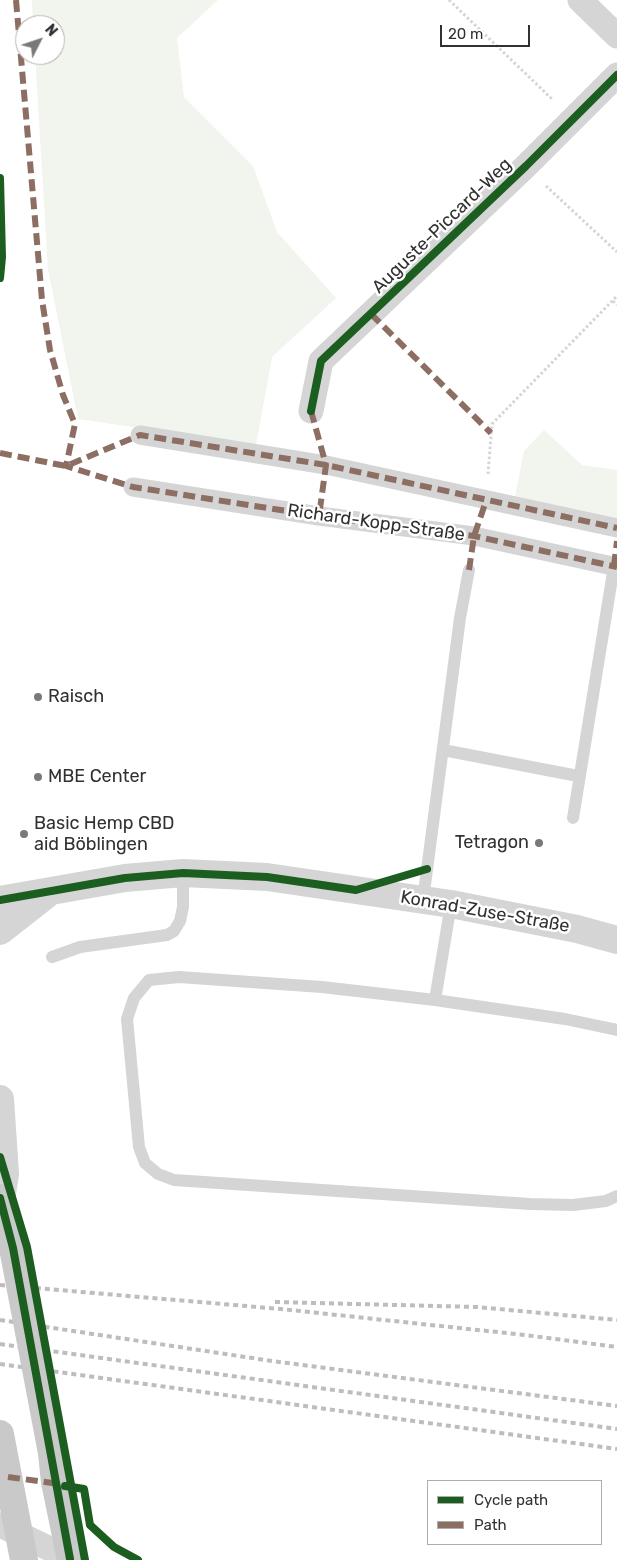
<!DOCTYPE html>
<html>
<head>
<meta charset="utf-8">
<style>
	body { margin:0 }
	#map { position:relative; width:617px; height:1560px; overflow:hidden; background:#fff; font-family:Rubik,sans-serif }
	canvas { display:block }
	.legend { position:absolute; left:427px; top:1480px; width:175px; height:65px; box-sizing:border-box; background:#fff; border:1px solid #adadad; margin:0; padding:6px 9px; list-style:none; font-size:15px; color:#313131 }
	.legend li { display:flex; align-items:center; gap:10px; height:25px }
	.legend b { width:25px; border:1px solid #adadad }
	.north { position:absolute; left:15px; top:15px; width:50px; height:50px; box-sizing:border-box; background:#fff; border:1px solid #adadad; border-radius:50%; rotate:49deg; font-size:14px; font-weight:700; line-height:20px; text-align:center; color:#313131 }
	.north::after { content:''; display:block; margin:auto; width:18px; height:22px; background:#797979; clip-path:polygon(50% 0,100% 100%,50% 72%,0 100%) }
	.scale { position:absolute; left:440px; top:25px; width:90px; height:22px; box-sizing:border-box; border:2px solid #313131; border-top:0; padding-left:6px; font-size:15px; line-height:18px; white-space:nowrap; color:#313131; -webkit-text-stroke:4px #fff; paint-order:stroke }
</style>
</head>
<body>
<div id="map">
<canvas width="617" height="1560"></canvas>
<ul class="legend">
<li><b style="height:6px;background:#1b5e20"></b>Cycle path</li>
<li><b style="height:6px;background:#8d6e63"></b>Path</li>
</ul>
<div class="north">N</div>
<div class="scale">20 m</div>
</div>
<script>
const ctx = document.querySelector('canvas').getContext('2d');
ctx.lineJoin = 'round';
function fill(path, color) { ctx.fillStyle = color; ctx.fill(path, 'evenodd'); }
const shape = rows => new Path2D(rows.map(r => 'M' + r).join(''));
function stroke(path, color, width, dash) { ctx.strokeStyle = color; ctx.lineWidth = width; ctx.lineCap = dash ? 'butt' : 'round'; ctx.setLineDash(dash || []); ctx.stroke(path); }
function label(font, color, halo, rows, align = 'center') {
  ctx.font = font + ' Rubik,sans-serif'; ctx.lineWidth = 5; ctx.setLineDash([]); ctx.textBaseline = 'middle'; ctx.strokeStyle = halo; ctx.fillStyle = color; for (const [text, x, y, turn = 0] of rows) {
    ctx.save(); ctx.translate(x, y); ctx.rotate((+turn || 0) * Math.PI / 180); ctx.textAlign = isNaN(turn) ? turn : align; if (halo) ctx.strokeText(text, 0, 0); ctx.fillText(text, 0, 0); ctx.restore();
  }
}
fill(shape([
	[32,0,218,0,177,38,184,97,253,166,277,232,336,298,272,357,256,445,78,419,48,269,35,55,55,55,55,25,33,25],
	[544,430,582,465,617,470,617,523,514,502,524,451]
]), '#f1f5ed');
stroke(shape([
	[449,0,553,100],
	[546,186,617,252],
	[613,301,617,305],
	[488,474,492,424,617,296]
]), '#d5d5d5', 3, [2.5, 2.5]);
stroke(shape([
	[443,750,578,776],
	[573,818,614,566],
	[423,900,460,618,469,570],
	[52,957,80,947,167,935,174,931,180,921,183,907,183,873],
	[435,1000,451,904],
	[617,1030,565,1019,435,1000,322,987,179,977,149,980,134,998,127,1019,139,1147,145,1163,158,1174,174,1180,530,1204,573,1205,606,1201,617,1196]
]), '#d5d5d5', 12);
stroke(shape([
	[140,435,326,465,617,528],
	[133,487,319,516,474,536,617,567]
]), '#d5d5d5', 19);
stroke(shape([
	[580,0,617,36],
	[311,411,321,361,526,166,617,75],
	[0,1525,73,1560]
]), '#d5d5d5', 25);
stroke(shape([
	[0,900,125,878,183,873,267,877,451,904,577,929,617,940],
	[0,931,46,895],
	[0,1099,5,1174,1,1200]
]), '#d5d5d5', 28);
stroke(shape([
	[0,1198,13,1248],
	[0,1434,24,1560],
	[52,1453,55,1482,71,1560]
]), '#c9c9c9', 28);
stroke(shape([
	[0,1285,281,1309,525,1335,617,1347],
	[275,1302,477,1307,617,1320],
	[0,1320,272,1361,617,1406],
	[0,1344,617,1429],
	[0,1364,617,1449]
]), '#bdbdbd', 4, [5, 4]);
stroke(shape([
	[13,1248,52,1453]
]), '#c9c9c9', 28);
stroke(shape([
	[16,0,42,300,50,350,63,395,75,424,66,466,133,487,319,516,474,536,617,567],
	[371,314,491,433],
	[311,411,326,465,319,516],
	[0,453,66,466,140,435,326,465,617,528],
	[614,566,617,541],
	[469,570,474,536,486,501],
	[8,1477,60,1484]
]), '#8d6e63', 6, [12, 6]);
stroke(shape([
	[0,178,2,257,0,278],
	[311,411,321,361,526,166,617,75],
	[0,900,125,878,183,873,267,877,356,890,427,869],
	[0,1157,27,1247,85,1560],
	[0,1198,13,1248,70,1559],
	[65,1486,84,1489,90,1525,114,1547,138,1560]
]), '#1b5e20', 8);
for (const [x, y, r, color] of [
	[38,697,5,"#797979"],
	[38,777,5,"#797979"],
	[24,834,5,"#797979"],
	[539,843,5,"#797979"]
]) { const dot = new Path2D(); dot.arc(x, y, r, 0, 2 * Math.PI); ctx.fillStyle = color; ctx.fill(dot); stroke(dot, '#fff', 2); }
label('18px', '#313131', '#fff', [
	["Auguste-Piccard-Weg",442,226,-44],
	["Richard-Kopp-Straße",376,523,8],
	["Konrad-Zuse-Straße",485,912,10]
]);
label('18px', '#313131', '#fff', [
	["Raisch",48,697],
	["MBE Center",48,777],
	["Basic Hemp CBD",34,824],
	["aid Böblingen",34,845],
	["Tetragon",529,843,"right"]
], 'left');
</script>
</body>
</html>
